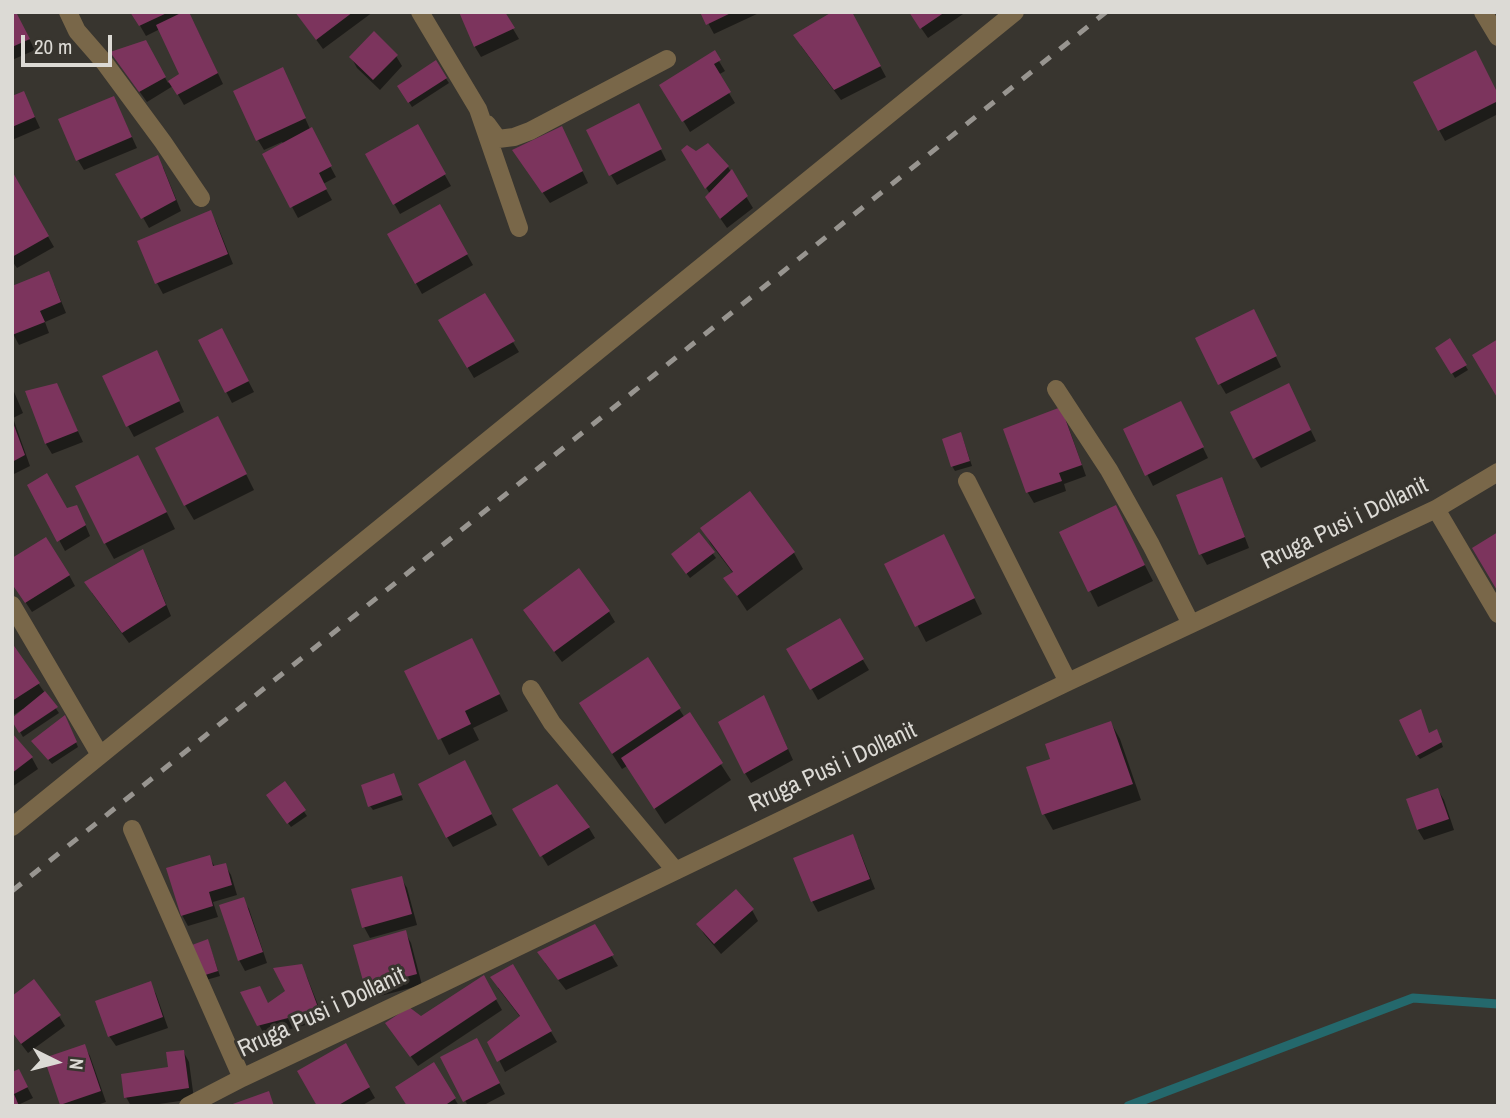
<!DOCTYPE html>
<html>
<head>
<meta charset="utf-8">
<style>
	body { margin:0 }
	#map { position:relative; width:1510px; height:1118px; overflow:hidden; background:#38352f; font-family:"Archivo Narrow",sans-serif }
	canvas { display:block }
	.frame { position:absolute; inset:0; border:14px solid #dcdad5; pointer-events:none }
	.north { position:absolute; left:21px; top:1027px; width:70px; height:70px; -webkit-text-stroke:5px #38352f; paint-order:stroke; rotate:96deg; font-size:19px; font-weight:700; line-height:28px; text-align:center; color:#dcdad5 }
	.north::after { content:''; display:block; margin:auto; width:24px; height:32px; background:#dcdad5; clip-path:polygon(50% 0,100% 100%,50% 72%,0 100%) }
	.scale { position:absolute; left:21px; top:35px; width:91px; height:32px; box-sizing:border-box; border:4px solid #dcdad5; border-top:0; padding-left:9px; font-size:21px; line-height:24px; white-space:nowrap; color:#dcdad5; -webkit-text-stroke:5px #38352f; paint-order:stroke }
</style>
</head>
<body>
<div id="map">
<canvas width="1510" height="1118"></canvas>
<div class="frame"></div>
<div class="north">N</div>
<div class="scale">20 m</div>
</div>
<script>
const ctx = document.querySelector('canvas').getContext('2d');
ctx.lineJoin = 'round';
function fill(path, color) { ctx.fillStyle = color; ctx.fill(path, 'evenodd'); }
const shape = rows => new Path2D(rows.map(r => 'M' + r).join(''));
function stroke(path, color, width, dash) { ctx.strokeStyle = color; ctx.lineWidth = width; ctx.lineCap = dash ? 'butt' : 'round'; ctx.setLineDash(dash || []); ctx.stroke(path); }
function label(font, color, halo, rows, align = 'center') {
  ctx.font = font + ' "Archivo Narrow",sans-serif'; ctx.lineWidth = 6; ctx.setLineDash([]); ctx.textBaseline = 'middle'; ctx.strokeStyle = halo; ctx.fillStyle = color; for (const [text, x, y, turn = 0] of rows) {
    ctx.save(); ctx.translate(x, y); ctx.rotate((+turn || 0) * Math.PI / 180); ctx.textAlign = isNaN(turn) ? turn : align; if (halo) ctx.strokeText(text, 0, 0); ctx.fillText(text, 0, 0); ctx.restore();
  }
}
fill(shape([
	[12,12,15,12,35,50,12,60],
	[132,12,187,12,194,23,223,84,184,105,173,86,147,102,119,63,146,42,168,83,182,74,160,29,146,36],
	[296,12,373,12,323,49],
	[461,12,503,12,519,39,481,57,475,47],
	[702,12,759,12,759,13,714,34],
	[851,12,886,77,841,100,801,46],
	[910,12,966,12,928,38],
	[714,53,725,71,718,75,735,103,690,132,662,85],
	[396,56,402,66,380,90,357,68,351,57],
	[435,63,449,83,412,107,399,86],
	[288,80,310,129,336,177,323,184,332,200,298,218,264,155,284,144,282,142,264,150,258,140],
	[1498,96,1498,114,1445,141,1439,130],
	[12,98,29,104,40,128,12,140],
	[114,98,137,148,84,170,78,160],
	[644,116,666,160,617,185,611,175],
	[418,127,451,186,400,214,367,155],
	[567,138,588,183,550,203,521,161],
	[683,150,728,167,753,208,727,228,713,208,710,194],
	[163,167,181,211,149,228,118,174],
	[12,174,54,247,17,268,12,261],
	[440,207,473,265,422,294,389,235],
	[210,212,216,222,233,264,163,294,157,283,140,242],
	[54,284,66,313,45,322,49,333,19,345,12,332],
	[484,295,519,352,474,378,440,321],
	[1259,322,1281,367,1226,394,1220,384],
	[227,340,254,392,232,403,200,341],
	[1450,341,1468,370,1455,378,1438,348],
	[162,363,184,412,134,437,128,426],
	[56,385,83,442,52,454,46,444,28,392],
	[12,387,23,413,13,418,30,466,12,475],
	[1294,396,1316,441,1261,468,1255,458],
	[1060,409,1066,420,1086,476,1064,484,1066,491,1034,503,1028,493,1005,430],
	[1186,413,1208,458,1153,486,1125,430],
	[226,434,254,490,194,520,185,505],
	[963,439,972,466,955,471,952,466],
	[147,473,175,529,114,559,105,543],
	[1221,479,1227,490,1249,548,1207,565,1201,554],
	[29,485,66,510,82,517,90,536,65,551],
	[749,493,794,553,803,569,747,611,726,579,733,573,711,544,702,528],
	[1115,507,1153,581,1098,607,1061,533],
	[699,535,716,558,690,578,676,559],
	[142,551,148,561,171,616,129,643,92,593],
	[952,552,982,614,926,642,886,565],
	[69,575,75,586,32,612,12,582],
	[609,612,615,622,562,662,531,621],
	[839,620,869,670,818,700,789,649],
	[12,646,59,713,23,737,13,720,24,711,23,709,12,716],
	[480,656,508,711,473,728,479,740,449,755,407,671],
	[647,660,685,718,689,715,731,780,665,824,627,766,622,769,590,720],
	[769,707,793,760,751,783,745,773],
	[67,722,78,747,52,764,36,746],
	[1111,723,1120,739,1141,800,1053,830,1044,814,1052,760],
	[1429,735,1439,736,1443,747,1420,759,1417,755],
	[12,736,32,758,38,769,12,787],
	[470,773,497,825,453,847,447,837],
	[396,780,403,800,373,810,370,806],
	[285,784,307,816,291,827,271,800],
	[1438,790,1444,800,1454,830,1424,840,1418,830,1408,800],
	[514,810,589,828,595,838,548,866],
	[852,837,858,847,875,889,818,912,812,901],
	[209,857,215,867,225,865,231,875,237,895,213,902,218,917,188,926,182,915],
	[401,878,407,888,417,925,370,938,364,927],
	[243,899,249,909,267,963,245,971,239,960],
	[752,910,758,921,721,954,704,934,698,924],
	[594,927,618,966,566,990,545,963],
	[405,932,411,943,422,985,373,998,367,987],
	[208,941,220,976,206,980,194,946],
	[301,966,307,977,324,1020,265,1036,242,993,268,1004,287,991],
	[512,966,557,1042,505,1072,490,1042,521,1018,498,988],
	[483,977,502,1010,418,1066,394,1034,421,1018],
	[150,983,156,994,168,1028,116,1046,109,1036],
	[59,1016,65,1026,28,1053,12,1032],
	[84,1046,90,1056,106,1102,94,1106,62,1106,46,1059],
	[345,1046,375,1098,361,1106,319,1106],
	[482,1050,505,1094,482,1106,468,1106,443,1057],
	[183,1051,189,1062,194,1099,145,1106,131,1106,126,1097,170,1069],
	[434,1065,459,1106,409,1106],
	[12,1071,24,1081,33,1098,18,1105,12,1106]
]), '#0007');
stroke(shape([
	[1128,1106,1413,998,1498,1004]
]), '#24686c', 9);
fill(shape([
	[12,12,16,12,30,39,12,47],
	[130,12,169,12,139,26],
	[183,12,189,12,218,73,177,95,168,81,179,74,156,25],
	[295,12,353,12,316,40],
	[459,12,505,12,515,28,474,47],
	[700,12,733,12,706,25],
	[832,12,852,12,881,66,834,90,793,35],
	[909,12,945,12,920,29],
	[374,31,398,55,373,80,349,57],
	[146,40,166,77,139,92,110,52],
	[715,50,721,60,714,64,731,92,682,122,659,85],
	[1476,50,1498,94,1498,101,1438,131,1413,82],
	[436,60,447,78,408,103,397,86],
	[283,67,306,118,256,141,233,91],
	[24,91,35,117,12,127,12,96],
	[114,96,132,137,76,161,58,119],
	[639,103,662,149,609,176,586,130],
	[418,124,446,174,393,205,365,154],
	[562,126,583,171,542,193,512,150],
	[312,127,332,166,319,173,327,189,290,208,262,154],
	[708,143,729,166,705,189,681,150,687,145,696,151],
	[158,155,176,200,141,219,115,174],
	[732,169,748,196,720,219,705,197],
	[12,171,49,236,12,257],
	[440,204,468,254,415,284,387,234],
	[211,210,228,254,155,284,137,241],
	[49,271,61,302,40,311,45,322,12,335,12,286],
	[485,293,515,341,467,368,438,320],
	[1254,309,1277,356,1218,385,1195,338],
	[222,328,249,381,225,393,198,340],
	[1450,338,1467,365,1451,374,1435,348],
	[1498,339,1498,399,1472,355],
	[157,350,180,401,126,427,102,376],
	[57,383,78,431,45,444,25,391],
	[1289,383,1311,430,1253,459,1230,412],
	[1181,401,1204,447,1145,476,1123,429],
	[1061,407,1082,465,1059,473,1062,481,1026,493,1003,429],
	[218,416,247,474,184,506,155,448],
	[12,420,25,455,12,462],
	[961,432,970,461,951,467,942,439],
	[138,455,167,512,104,544,75,486],
	[47,473,67,508,77,505,86,525,57,542,27,485],
	[1222,477,1245,537,1199,555,1176,495],
	[750,491,795,552,737,596,723,578,733,572,700,528],
	[1116,505,1145,565,1088,592,1059,532],
	[699,532,715,552,686,574,671,554],
	[1498,532,1498,592,1472,548],
	[944,534,975,598,915,627,884,564],
	[46,537,70,575,25,603,12,584,12,558],
	[143,549,166,605,122,633,84,582],
	[579,568,610,611,554,652,523,610],
	[840,618,864,659,810,690,786,649],
	[472,638,500,694,465,711,471,724,438,740,404,671],
	[12,643,40,683,12,701],
	[648,657,681,708,612,754,579,703],
	[45,691,58,707,19,733,12,721,12,718],
	[764,695,788,749,744,774,718,722],
	[1421,709,1429,733,1437,729,1442,742,1416,756,1399,720],
	[690,712,723,763,654,809,621,758],
	[65,715,77,742,48,760,31,741],
	[1111,721,1133,784,1042,815,1026,767,1050,759,1045,744],
	[12,733,33,757,12,773],
	[465,760,492,814,446,838,418,784],
	[394,773,402,795,368,807,361,785],
	[285,781,306,810,287,824,266,795],
	[557,784,590,827,540,857,512,809],
	[1438,788,1449,819,1417,830,1406,799],
	[853,834,870,879,811,902,793,858],
	[210,855,213,866,226,863,232,885,209,892,213,906,181,916,166,868],
	[402,876,412,914,362,928,351,889],
	[736,889,754,909,714,944,696,924],
	[244,897,263,952,238,961,219,905],
	[595,924,614,955,558,980,537,952],
	[406,930,417,974,365,988,353,945],
	[208,939,218,971,202,976,192,945],
	[302,964,319,1010,257,1026,240,992,260,986,268,1003,285,991,273,968],
	[513,964,552,1031,497,1062,487,1042,520,1016,490,977],
	[484,975,497,999,410,1057,385,1023,409,1007,421,1016],
	[34,979,61,1015,21,1044,12,1032,12,996],
	[151,981,163,1017,108,1037,95,1001],
	[477,1038,500,1083,463,1102,440,1057],
	[346,1043,370,1087,337,1106,317,1106,297,1071],
	[85,1044,101,1091,60,1105,44,1058],
	[184,1050,189,1088,124,1098,121,1074,168,1067,166,1052],
	[434,1062,456,1098,444,1106,407,1106,395,1087],
	[19,1069,28,1087,14,1094,19,1106,12,1106,12,1072],
	[269,1091,274,1106,230,1106,230,1105]
]), '#7c345d');
stroke(shape([
	[68,12,77,31,104,62,163,142,201,198],
	[420,12,478,109,519,228],
	[1483,12,1498,37],
	[487,124,498,139,514,137,530,131,667,59],
	[1056,389,1109,470,1151,545,1191,624],
	[967,481,1068,682],
	[1436,509,1498,614],
	[12,605,100,755],
	[531,689,552,723,675,870],
	[12,827,1015,12],
	[132,829,242,1078],
	[188,1106,242,1078,422,993,1068,682,1436,509,1498,472]
]), '#796749', 18);
stroke(shape([
	[12,891,1106,12]
]), '#989590', 5, [12, 12]);
label('24px', '#dcdad5', '#38352f', [
	["Rruga Pusi i Dollanit",1345,524,-26],
	["Rruga Pusi i Dollanit",833,768,-25],
	["Rruga Pusi i Dollanit",322,1013,-25]
]);
</script>
</body>
</html>
